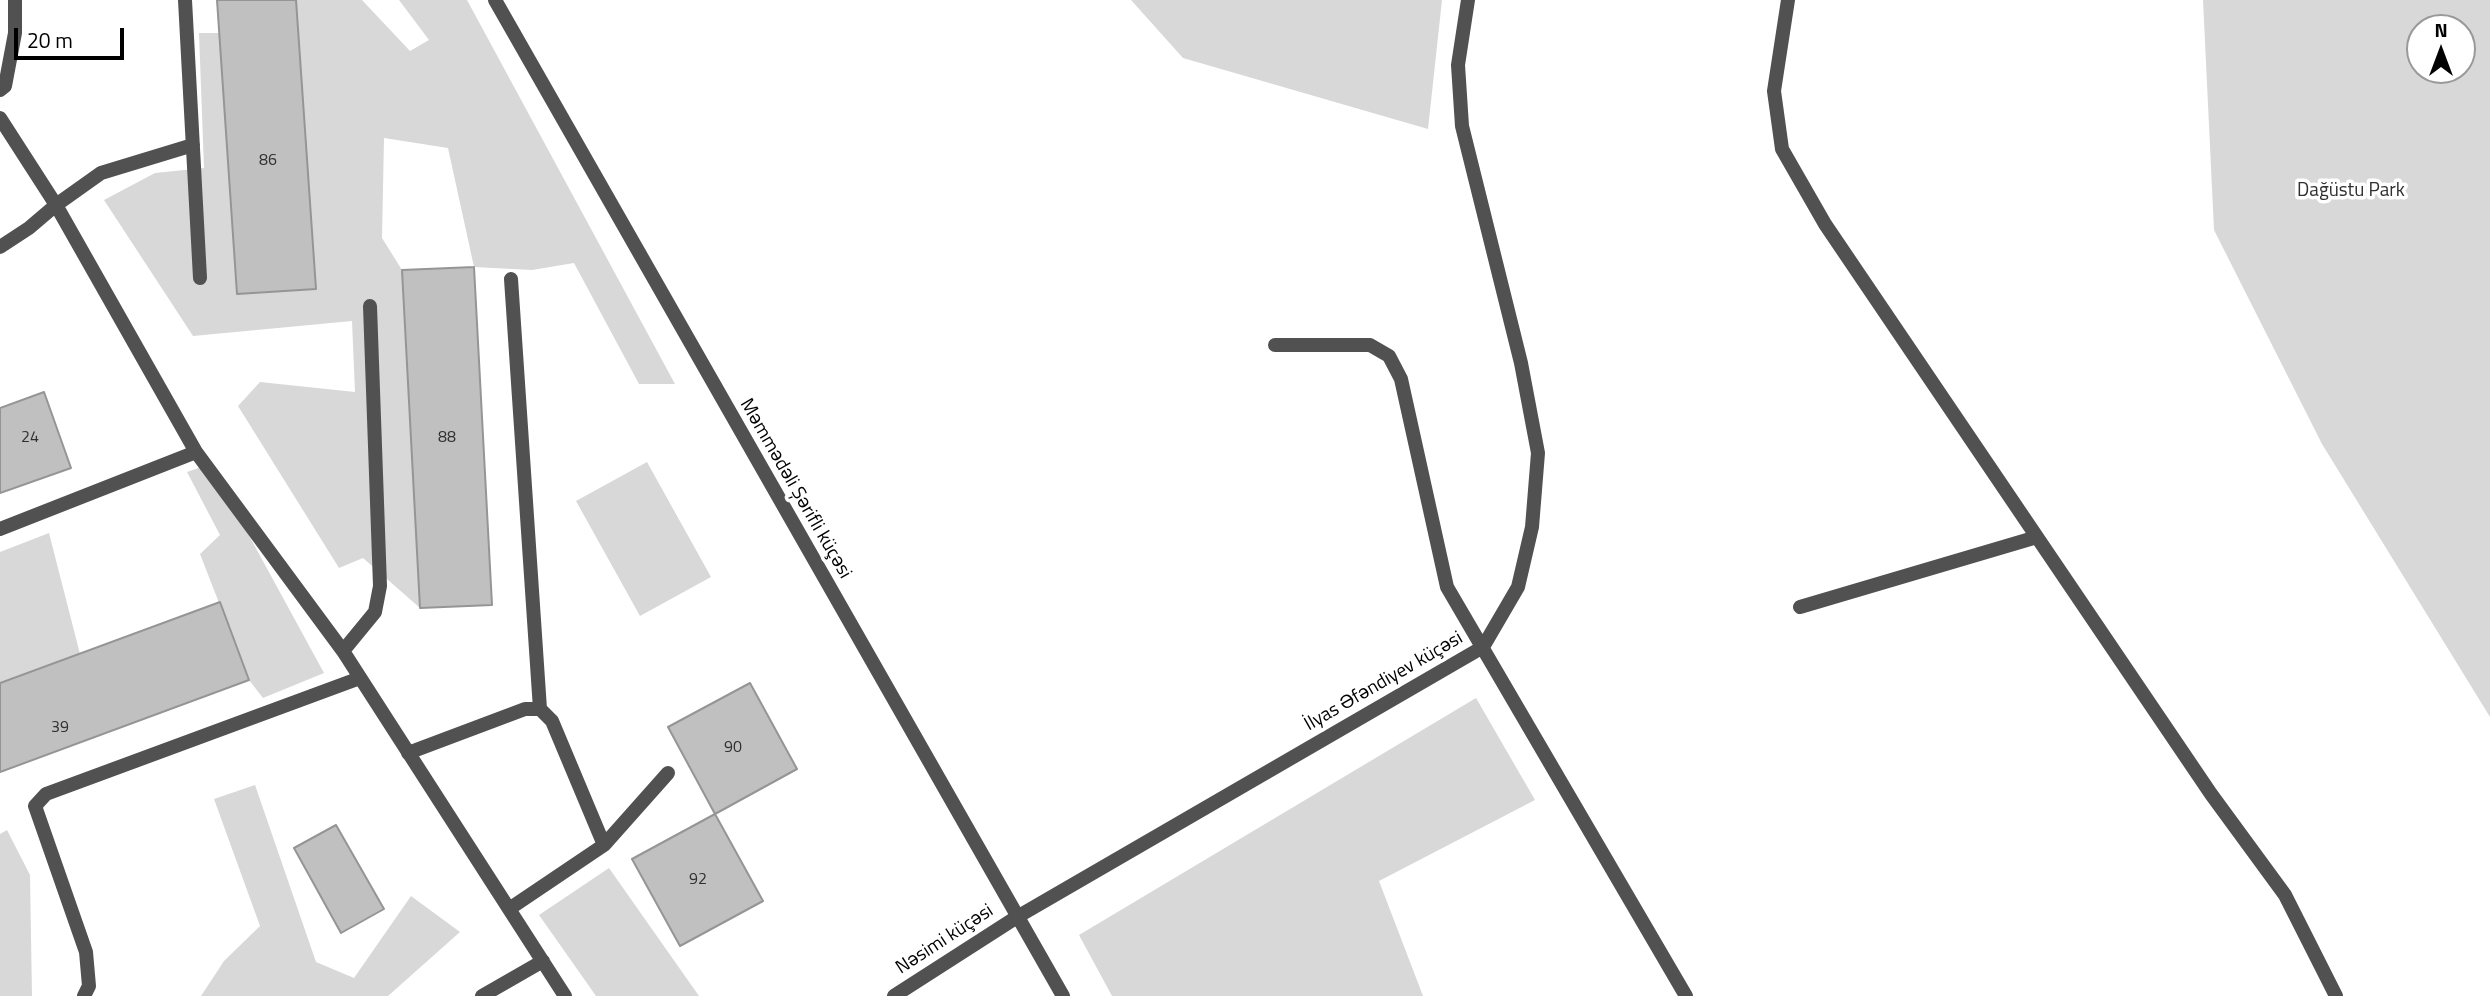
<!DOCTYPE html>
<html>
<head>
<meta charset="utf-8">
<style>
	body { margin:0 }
	#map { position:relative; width:2490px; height:996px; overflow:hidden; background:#fff; font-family:"Titillium Web",sans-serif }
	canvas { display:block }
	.north { position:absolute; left:2406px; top:14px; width:70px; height:70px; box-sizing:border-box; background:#fff; border:2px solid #999; border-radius:50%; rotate:0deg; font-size:19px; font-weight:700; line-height:28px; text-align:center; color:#000 }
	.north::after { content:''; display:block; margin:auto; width:24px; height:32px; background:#000; clip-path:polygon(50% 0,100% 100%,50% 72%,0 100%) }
	.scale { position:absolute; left:14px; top:28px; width:110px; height:32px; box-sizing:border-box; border:4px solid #000; border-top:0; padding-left:9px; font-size:21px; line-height:24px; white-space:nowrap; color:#000; -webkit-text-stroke:5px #fff; paint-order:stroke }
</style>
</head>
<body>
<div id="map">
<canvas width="2490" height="996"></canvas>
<div class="north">N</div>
<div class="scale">20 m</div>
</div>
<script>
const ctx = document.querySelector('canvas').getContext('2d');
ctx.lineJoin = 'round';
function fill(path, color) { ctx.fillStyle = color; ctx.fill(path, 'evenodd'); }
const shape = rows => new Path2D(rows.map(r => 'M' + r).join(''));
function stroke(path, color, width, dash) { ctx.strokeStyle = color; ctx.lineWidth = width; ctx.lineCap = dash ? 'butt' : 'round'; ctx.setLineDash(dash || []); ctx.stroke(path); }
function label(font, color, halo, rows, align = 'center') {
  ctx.font = font + ' "Titillium Web",sans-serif'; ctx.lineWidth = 7; ctx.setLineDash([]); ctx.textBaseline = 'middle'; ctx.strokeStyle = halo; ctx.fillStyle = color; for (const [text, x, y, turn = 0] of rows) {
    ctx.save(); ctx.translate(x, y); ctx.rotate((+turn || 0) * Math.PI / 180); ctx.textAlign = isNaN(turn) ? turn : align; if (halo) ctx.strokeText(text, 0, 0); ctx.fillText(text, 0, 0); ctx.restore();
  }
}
fill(shape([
	[296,0,362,0,410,51,429,40,399,0,467,0,675,384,639,384,574,263,532,270,474,267,448,148,384,138,382,238,402,270,420,608,363,558,339,568,238,406,260,382,355,392,352,321,193,336,104,200,155,173,204,168,199,33,219,33],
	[1131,0,1442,0,1428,129,1183,58],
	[2203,0,2490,0,2490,717,2322,444,2214,230],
	[2420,28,2462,28,2462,70,2420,70],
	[647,462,711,577,640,616,576,501],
	[210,464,324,673,263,698,249,680,200,554,220,535,187,472],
	[49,533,80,654,0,683,0,552],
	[1476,698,1535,800,1379,881,1423,996,1112,996,1079,935],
	[255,785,316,962,354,978,411,896,460,932,388,996,201,996,224,961,260,926,214,799],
	[7,830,30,875,32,996,0,996,0,834],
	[609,868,699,996,596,996,539,915]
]), '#d8d8d8');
const building = shape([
	[217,0,296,0,316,289,237,294,217,0],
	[474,267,492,605,420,608,402,270,474,267],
	[44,392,71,468,0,493,0,408,44,392],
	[220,602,249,680,0,772,0,683,220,602],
	[750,683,797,769,715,814,668,727,750,683],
	[715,814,763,901,680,946,632,859,715,814],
	[336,825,384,909,341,933,294,848,336,825]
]);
fill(building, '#c0c0c0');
stroke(building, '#959595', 2);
stroke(shape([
	[185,0,200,278],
	[0,90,5,86,15,33,15,0],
	[0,118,56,205,196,452,343,651,565,996],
	[0,247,29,228,56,205,101,173,193,145],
	[511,279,540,709],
	[0,529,196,452],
	[343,651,375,612,380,586,370,306],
	[408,753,525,709,540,709,552,721,604,845],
	[509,909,604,845,668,773],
	[84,996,89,986,86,952,35,806,46,794,360,678],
	[482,996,543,961]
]), '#515151', 14);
stroke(shape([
	[1788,0,1774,91,1782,149,1825,224,2211,794,2285,895,2336,996],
	[1275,345,1370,345,1389,356,1401,379,1447,587,1686,996],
	[1800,607,2037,537],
	[894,996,1017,917,1483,647,1518,587,1532,527,1538,453,1521,363,1462,126,1458,65,1468,0]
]), '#515151', 14);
stroke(shape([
	[495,0,1063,996]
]), '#515151', 14);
label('16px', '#303030', null, [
	["86",268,161],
	["24",30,438],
	["88",447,438],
	["39",60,728],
	["90",733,748],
	["92",698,880]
]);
label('19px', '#2f2f2f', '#fff', [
	["Dağüstu Park",2351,191]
]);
label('19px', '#000', '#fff', [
	["Məmmədəli Şərifli küçəsi",795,489,60],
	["İlyas Əfəndiyev küçəsi",1384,682,-30],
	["Nəsimi küçəsi",945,940,-33]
]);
</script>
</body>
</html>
